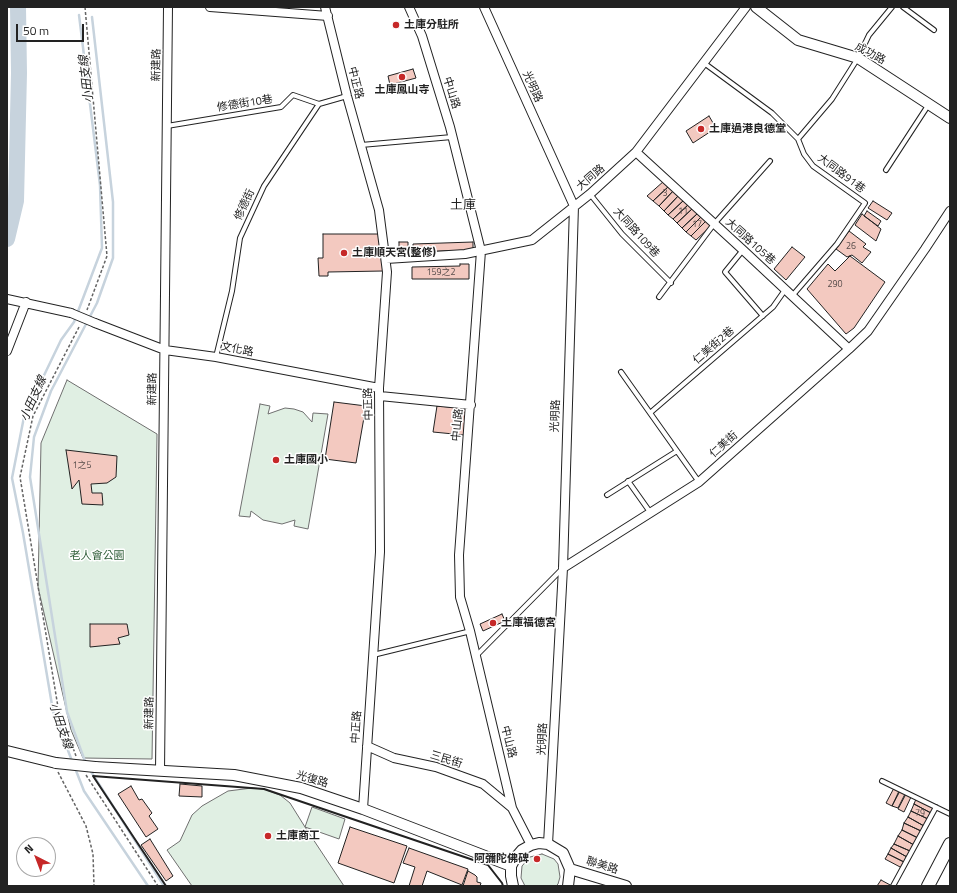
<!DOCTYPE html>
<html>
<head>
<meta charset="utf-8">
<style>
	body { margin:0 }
	#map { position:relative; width:957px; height:893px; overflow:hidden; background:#fff; font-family:"Titillium Web",sans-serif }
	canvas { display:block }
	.frame { position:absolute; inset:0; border:8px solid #222; pointer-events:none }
	.north { position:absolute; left:16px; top:837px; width:40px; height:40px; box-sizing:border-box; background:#fff; border:1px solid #a7a7a7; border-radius:50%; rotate:318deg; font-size:11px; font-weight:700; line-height:16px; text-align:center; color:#222 }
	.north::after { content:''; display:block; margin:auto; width:14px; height:18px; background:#c62828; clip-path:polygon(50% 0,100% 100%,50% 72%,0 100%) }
	.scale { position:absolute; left:16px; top:24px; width:68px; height:18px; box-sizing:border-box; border:2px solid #222; border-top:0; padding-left:5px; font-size:12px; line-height:14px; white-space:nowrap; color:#222; -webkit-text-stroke:3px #fff; paint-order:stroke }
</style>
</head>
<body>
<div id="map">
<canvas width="957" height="893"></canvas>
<div class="frame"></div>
<div class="north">N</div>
<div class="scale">50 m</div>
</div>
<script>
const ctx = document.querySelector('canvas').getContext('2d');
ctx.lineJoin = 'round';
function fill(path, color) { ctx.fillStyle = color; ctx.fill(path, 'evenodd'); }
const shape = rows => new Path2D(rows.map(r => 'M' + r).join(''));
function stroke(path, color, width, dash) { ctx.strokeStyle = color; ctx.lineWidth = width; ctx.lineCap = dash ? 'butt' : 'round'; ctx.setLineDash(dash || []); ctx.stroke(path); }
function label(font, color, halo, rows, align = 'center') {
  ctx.font = font + ' "Titillium Web","Noto Sans TC",sans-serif'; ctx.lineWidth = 3; ctx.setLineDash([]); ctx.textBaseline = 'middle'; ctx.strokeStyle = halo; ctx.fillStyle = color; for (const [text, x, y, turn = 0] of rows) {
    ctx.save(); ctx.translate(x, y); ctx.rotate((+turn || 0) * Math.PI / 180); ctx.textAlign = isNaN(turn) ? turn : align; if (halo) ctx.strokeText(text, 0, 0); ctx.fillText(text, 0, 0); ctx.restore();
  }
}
const green = shape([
	[67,380,157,434,152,759,83,758,71,730,38,587,41,443,67,380],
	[260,404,270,406,268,414,285,408,294,409,303,412,312,422,313,413,328,414,308,529,294,526,295,520,282,524,263,520,251,511,250,517,239,516,260,404],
	[252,788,264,789,280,795,290,803,305,827,312,807,345,819,339,839,305,827,344,886,192,886,167,850,180,841,192,815,202,806,228,791,252,788],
	[542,854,554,859,558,864,560,877,558,884,556,886,525,886,521,878,522,866,530,857,542,854]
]);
fill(green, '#e0efe3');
stroke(green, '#6f6f6f', 1);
stroke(shape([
	[72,761,53,711,23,533,12,478,24,417,61,340,74,322,102,248,100,185,79,15],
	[86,764,67,712,30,477,34,437,51,391,97,303,113,258,113,202,92,17],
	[75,768,84,791,148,886],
	[90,770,164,886]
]), '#c7d3dd', 2.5);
stroke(shape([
	[7,239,16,201,19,73,18,7]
]), '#c7d3dd', 16);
const building = shape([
	[413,69,416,78,390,85,388,76,413,69],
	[709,116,716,128,693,143,686,131,709,116],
	[664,181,669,186,653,201,647,196,664,181],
	[669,186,674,190,659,206,653,201,669,186],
	[674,190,679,195,664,211,659,206,674,190],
	[679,195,684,200,668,215,664,211,679,195],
	[684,200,689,204,673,219,668,215,684,200],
	[873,201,892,213,887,220,868,208,873,201],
	[689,204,693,208,677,223,673,219,689,204],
	[693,208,698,213,682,228,677,223,693,208],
	[867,211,881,221,878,226,864,216,867,211],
	[698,213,701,217,686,232,682,228,698,213],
	[862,214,881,229,876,241,855,225,862,214],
	[701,217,706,221,691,236,686,232,701,217],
	[706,221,711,226,696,240,691,236,706,221],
	[849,231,866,244,863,247,871,252,862,263,852,255,847,257,836,249,849,231],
	[323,234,382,234,383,271,328,272,328,276,319,276,318,258,323,258,323,234],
	[365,250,374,250,374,256,365,257,365,250],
	[399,242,408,242,408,250,399,250,399,242],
	[473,242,473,250,413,252,413,244,473,242],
	[792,247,805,257,786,280,774,269,792,247],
	[850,256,885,282,854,328,846,334,807,289,828,264,835,271,850,256],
	[460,264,469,264,469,279,412,279,412,267,460,266,460,264],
	[334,402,366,406,356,463,325,459,334,402],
	[437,406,464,408,467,413,464,435,433,432,437,406],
	[66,450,117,456,116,477,107,483,91,484,92,493,102,493,103,505,82,504,79,480,72,489,66,450],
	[502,614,505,621,483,631,480,624,502,614],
	[90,624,127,624,129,635,118,638,120,644,90,647,90,624],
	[180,784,202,786,202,797,179,796,180,784],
	[131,786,139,800,142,799,152,813,149,816,158,829,146,837,118,794,131,786],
	[894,788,899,791,892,806,886,803,894,788],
	[900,791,905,794,898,808,892,806,900,791],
	[906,794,911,797,904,812,898,809,906,794],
	[916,799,934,807,931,813,914,804,916,799],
	[914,804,931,813,928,819,911,811,914,804],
	[911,811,928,819,924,826,908,817,911,811],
	[908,817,924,826,921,831,904,823,908,817],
	[904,823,921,831,918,838,902,830,904,823],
	[350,827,407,846,394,883,338,863,350,827],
	[902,830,918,838,914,845,898,836,902,830],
	[898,836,914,845,910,851,894,844,898,836],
	[150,839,173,876,166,881,141,845,150,839],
	[894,844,910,851,907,857,891,848,894,844],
	[409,848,468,869,462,885,427,871,422,886,409,886,415,867,403,863,409,848],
	[891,848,907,857,904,862,888,854,891,848],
	[888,854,904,862,902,868,885,859,888,854],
	[468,871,475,875,477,877,477,882,481,883,480,886,463,886,468,871],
	[881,880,892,886,877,886,881,880]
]);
fill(building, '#f3c9c0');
stroke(building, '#222', 1);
const service = shape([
	[903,7,934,30],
	[704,63,772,113,798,139,804,154,813,166,865,203,837,244,792,296],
	[167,126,281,107,293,95,319,104],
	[798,139,832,99,858,58,869,35,892,7],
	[361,145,452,137],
	[886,170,929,104],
	[590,194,622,234,671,283],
	[743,250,725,272,763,316],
	[659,297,714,224,770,161],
	[216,357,232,291,240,238,264,186,319,104,347,96],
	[621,372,699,482],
	[650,413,773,307,785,290],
	[628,481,650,512],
	[607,495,677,451],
	[373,655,471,631],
	[475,657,562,569],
	[882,781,950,814],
	[893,886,936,807]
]);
const minor = shape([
	[210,7,328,16],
	[325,7,347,96,379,210,387,272,379,388,380,552,363,809],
	[409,7,422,36,450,127,481,251,459,555,460,597,470,631,512,808,531,845],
	[484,7,574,206,563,568,548,844],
	[636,152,743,250,849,349],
	[386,259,465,254,532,240,590,194,636,152,746,7],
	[7,299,71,313],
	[95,323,165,350,216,357,379,388],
	[7,351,26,302],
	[380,396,471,405],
	[563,568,699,482,849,349,868,331,925,249,950,211],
	[367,746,394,758,436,767,483,784,512,808],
	[160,771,168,7]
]);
const tertiary = shape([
	[756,7,798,40,858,58,950,118],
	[7,751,56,763],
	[95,767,234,775,301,788,363,809,511,866],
	[570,869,626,886],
	[513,886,511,876,511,866,516,857,522,850,531,845,539,843,548,844,563,853,570,869,568,886]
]);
const secondary = shape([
	[928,886,950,844]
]);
stroke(service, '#222', 6);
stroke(minor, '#222', 10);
stroke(tertiary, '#222', 12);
stroke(secondary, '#222', 14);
stroke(shape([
	[85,7,107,256,87,310],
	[76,756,58,707,20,477,33,416,79,327],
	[58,772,86,826,93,854,94,886],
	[86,775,158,886]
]), '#646464', 1.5, [3, 2]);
stroke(service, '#fff', 4);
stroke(minor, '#fff', 8);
stroke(tertiary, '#fff', 10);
stroke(secondary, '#fff', 12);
const minorBridge = shape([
	[71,313,95,323]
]);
const tertiaryBridge = shape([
	[56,763,95,767]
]);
stroke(minorBridge, '#222', 10, []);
stroke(tertiaryBridge, '#222', 12, []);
stroke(minorBridge, '#fff', 8);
stroke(tertiaryBridge, '#fff', 10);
stroke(shape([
	[166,886,93,776,264,789,488,865,502,883,503,886]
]), '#222', 2);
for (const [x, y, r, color] of [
	[396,25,4,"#c62828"],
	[402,77,4,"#c62828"],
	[701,129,4,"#c62828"],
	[344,253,4,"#c62828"],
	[276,460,4,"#c62828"],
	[493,623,4,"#c62828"],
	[268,836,4,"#c62828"],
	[537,859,4,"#c62828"]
]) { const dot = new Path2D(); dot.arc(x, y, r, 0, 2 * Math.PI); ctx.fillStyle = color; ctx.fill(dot); stroke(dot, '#fff', 1.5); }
label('9px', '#564c4a', null, [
	["3",665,194],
	["11",683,212],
	["17",697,225],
	["26",851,247],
	["159之2",441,273],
	["290",835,285],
	["1之5",82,466],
	["79",920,814]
]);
label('bold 11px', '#222', '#fff', [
	["土庫分駐所",404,25],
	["土庫鳳山寺",402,90,"center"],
	["土庫過港良德堂",709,129],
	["土庫順天宮(整修)",352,253],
	["土庫國小",284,460],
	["土庫福德宮",501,623],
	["土庫商工",276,836],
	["阿彌陀佛碑",529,859,"right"]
], 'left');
label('11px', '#222', '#fff', [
	["成功路",870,54,28],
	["新建路",157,65,-89],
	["中正路",355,83,76],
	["光明路",532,87,66],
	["中山路",451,93,73],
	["修德街10巷",245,104,-9],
	["大同路91巷",841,174,37],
	["大同路",591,178,-41],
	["修德街",245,205,-65],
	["大同路109巷",636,233,48],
	["大同路105巷",750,242,42],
	["仁美街2巷",714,346,-41],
	["文化路",237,350,11],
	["新建路",153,389,-89],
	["中正路",369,404,-91],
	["光明路",556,416,-88],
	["中山路",458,425,-85],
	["仁美街",724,445,-42],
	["新建路",150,713,-89],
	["中正路",357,727,-86],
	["光明路",543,739,-87],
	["中山路",508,742,76],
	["三民街",446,760,17],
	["光復路",312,780,16],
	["聯美路",602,866,17]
]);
label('11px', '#2f5e38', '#fff', [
	["老人會公園",97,556]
]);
label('italic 12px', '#222', '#fff', [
	["小田支線",87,79,-97],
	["小田支線",34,399,-66],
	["小田支線",60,726,71]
]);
label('13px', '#222', '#fff', [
	["土庫",463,206]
]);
</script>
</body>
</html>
